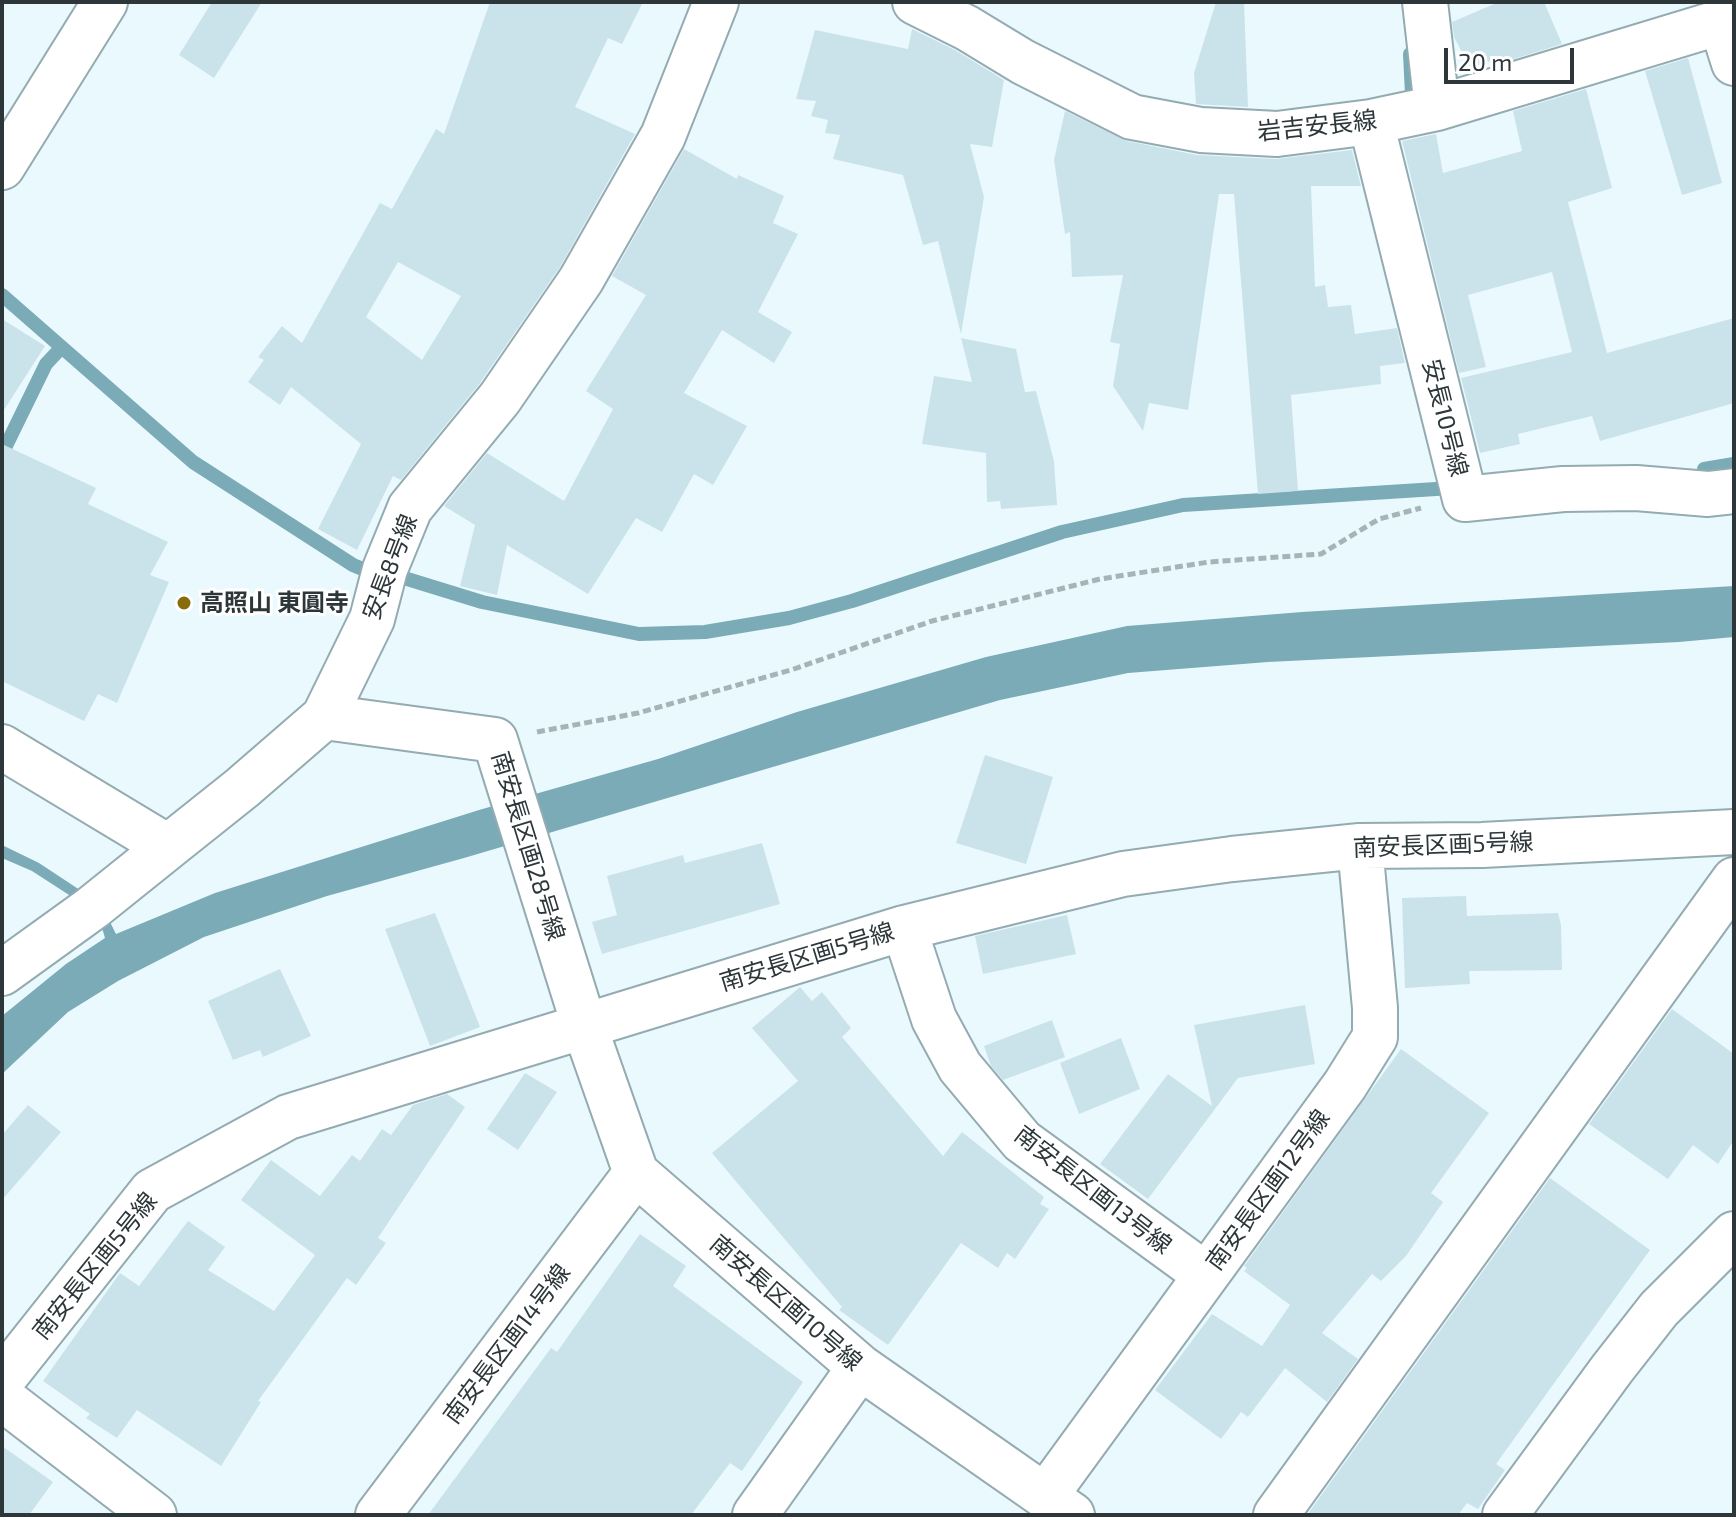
<!DOCTYPE html>
<html>
<head>
<meta charset="utf-8">
<style>
	body { margin:0 }
	#map { position:relative; width:1736px; height:1517px; overflow:hidden; background:#eaf9fd; font-family:"Exo 2",sans-serif }
	canvas { display:block }
	.frame { position:absolute; inset:0; border:4px solid #2d373a; pointer-events:none }
	.scale { position:absolute; left:1444px; top:48px; width:130px; height:36px; box-sizing:border-box; border:4px solid #2d373a; border-top:0; padding-left:10px; font-size:24px; line-height:28px; white-space:nowrap; color:#2d373a; -webkit-text-stroke:6px #fff; paint-order:stroke }
</style>
</head>
<body>
<div id="map">
<canvas width="1736" height="1517"></canvas>
<div class="frame"></div>
<div class="scale">20 m</div>
</div>
<script>
const ctx = document.querySelector('canvas').getContext('2d');
ctx.lineJoin = 'round';
function fill(path, color) { ctx.fillStyle = color; ctx.fill(path, 'evenodd'); }
const shape = rows => new Path2D(rows.map(r => 'M' + r).join(''));
function stroke(path, color, width, dash) { ctx.strokeStyle = color; ctx.lineWidth = width; ctx.lineCap = dash ? 'butt' : 'round'; ctx.setLineDash(dash || []); ctx.stroke(path); }
function label(font, color, halo, rows, align = 'center') {
  ctx.font = font + ' "Exo 2","Noto Sans JP",sans-serif'; ctx.lineWidth = 6; ctx.setLineDash([]); ctx.textBaseline = 'middle'; ctx.strokeStyle = halo; ctx.fillStyle = color; for (const [text, x, y, turn = 0] of rows) {
    ctx.save(); ctx.translate(x, y); ctx.rotate((+turn || 0) * Math.PI / 180); ctx.textAlign = isNaN(turn) ? turn : align; if (halo) ctx.strokeText(text, 0, 0); ctx.fillText(text, 0, 0); ctx.restore();
  }
}
fill(shape([
	[1734,586,1734,637,1679,642,1268,662,1128,673,1000,700,464,858,327,896,204,937,118,981,68,1012,2,1074,2,1016,66,964,105,938,100,921,108,918,116,934,215,893,479,810,658,759,797,712,986,657,1127,626,1302,612],
	[2,845,39,863,92,898,83,904,32,871,2,858]
]), '#7aabb7');
stroke(shape([
	[1399,100,1408,99,1412,94,1410,54],
	[2,295,193,462,353,565,372,573],
	[2,454,46,364,61,348],
	[1704,469,1734,464],
	[391,574,482,602,639,634,705,632,789,618,852,601,1062,532,1183,505,1452,488]
]), '#7aabb7', 14);
fill(shape([
	[212,2,262,2,214,78,179,55],
	[490,2,643,2,622,44,608,38,575,107,635,134,560,267,480,383,401,480,393,476,357,550,318,529,361,444,291,387,280,405,248,382,264,360,258,357,282,326,302,343,380,203,392,209,436,129,444,134],
	[398,262,461,296,422,360,366,317],
	[1216,2,1244,2,1248,107,1196,104,1194,73],
	[1499,2,1544,2,1562,44,1501,63,1500,58,1470,68,1454,37,1452,22],
	[912,29,955,50,1004,80,992,147,970,144,984,197,961,334,938,241,923,245,903,175,833,159,840,135,825,133,828,120,811,116,816,101,796,99,815,30,908,49],
	[1688,58,1722,183,1682,195,1645,71],
	[1586,89,1612,188,1568,202,1607,353,1734,318,1734,403,1600,441,1592,416,1518,434,1520,444,1480,453,1461,378,1572,352,1552,272,1468,295,1486,367,1459,373,1402,141,1436,134,1443,173,1522,151,1513,111],
	[1065,111,1127,141,1197,155,1276,159,1352,150,1361,186,1311,186,1315,287,1325,285,1328,307,1351,305,1355,334,1397,328,1405,363,1380,366,1381,384,1291,395,1298,491,1258,494,1234,194,1219,194,1188,410,1149,403,1143,431,1113,386,1120,344,1110,342,1123,275,1072,277,1070,232,1065,234,1054,160],
	[684,149,737,179,738,175,784,196,773,223,798,234,758,312,792,332,774,363,722,330,684,393,747,426,713,485,694,474,662,532,636,518,588,594,507,545,497,595,460,586,475,525,444,506,487,453,564,501,613,409,586,391,646,295,612,276],
	[2,319,45,346,2,413],
	[961,338,1016,349,1025,392,1036,391,1054,461,1057,505,1001,509,1000,501,987,502,986,453,922,444,934,376,972,382],
	[2,444,96,488,88,504,168,542,150,575,169,582,117,703,98,694,84,721,2,681],
	[985,755,1053,777,1026,864,956,843],
	[762,843,780,904,602,954,592,922,617,915,607,876,683,855,685,863],
	[1466,896,1467,916,1558,913,1561,925,1562,970,1469,971,1470,984,1405,988,1402,898],
	[435,913,480,1027,430,1046,385,929],
	[1067,915,1076,954,983,974,975,936],
	[280,969,311,1036,263,1057,260,1050,233,1060,208,1001],
	[800,987,812,1001,822,992,851,1028,842,1037,943,1156,962,1132,1044,1197,1040,1204,1049,1209,1015,1259,1007,1253,998,1268,961,1243,888,1345,839,1310,842,1307,712,1153,798,1081,752,1028],
	[1305,1005,1315,1064,1238,1078,1148,1199,1100,1164,1168,1074,1212,1106,1194,1025],
	[1672,1009,1734,1054,1734,1140,1718,1164,1693,1145,1668,1179,1589,1124],
	[1052,1020,1065,1057,1003,1080,991,1066,984,1046],
	[1121,1038,1140,1089,1079,1114,1060,1063],
	[1401,1049,1489,1113,1431,1193,1443,1202,1406,1256,1381,1281,1372,1274,1322,1333,1358,1359,1327,1402,1285,1368,1248,1417,1241,1412,1221,1439,1155,1390,1212,1314,1262,1346,1290,1305,1244,1271,1247,1268,1244,1266],
	[525,1073,557,1092,518,1150,487,1129],
	[447,1094,465,1107,378,1238,386,1243,356,1285,347,1278,258,1401,261,1402,221,1466,137,1410,117,1438,86,1418,90,1414,43,1381,120,1273,139,1286,188,1221,225,1247,208,1270,274,1311,315,1255,241,1200,271,1160,320,1196,352,1155,360,1161,382,1129,391,1135,413,1105],
	[28,1105,61,1132,2,1200,2,1135],
	[1550,1178,1650,1250,1496,1464,1505,1470,1478,1509,1467,1503,1458,1515,1307,1515],
	[640,1234,686,1266,673,1286,803,1382,742,1471,730,1463,691,1515,428,1515,551,1348,557,1352],
	[2,1446,53,1482,29,1515,2,1515]
]), '#cae3ea');
const minor = shape([
	[915,2,967,28,1023,62,1132,117,1201,130,1277,134,1371,122,1437,108,1734,18],
	[1425,2,1437,108],
	[1721,22,1734,63],
	[1371,122,1465,499,1563,489,1636,488,1708,494,1734,491],
	[2,167,105,2],
	[324,717,495,740,584,1025,636,1173,860,1367,1072,1515],
	[2,747,168,847,242,788,324,717,372,619,385,569,410,508,500,398,581,280,663,136,716,2],
	[904,928,934,1019,960,1067,1022,1141,1206,1275],
	[2,973,92,908,168,847],
	[2,1380,152,1191,288,1117,904,928,1123,874,1232,859,1360,846,1482,845,1734,832],
	[2,1398,154,1515],
	[1046,1495,1345,1085,1375,1037,1375,1008,1360,846],
	[378,1515,636,1173],
	[755,1515,860,1367],
	[1276,1515,1734,880],
	[1505,1515,1612,1369,1659,1309,1734,1234]
]);
stroke(minor, '#93abb1', 48);
stroke(shape([
	[537,732,638,713,791,670,932,621,1100,579,1209,562,1321,554,1379,519,1421,508]
]), '#a6b3b7', 5, [8, 4]);
stroke(minor, '#fff', 44);
for (const [x, y, r, color] of [
	[184,603,8,"#876c0a"]
]) { const dot = new Path2D(); dot.arc(x, y, r, 0, 2 * Math.PI); ctx.fillStyle = color; ctx.fill(dot); stroke(dot, '#fff', 3); }
label('24px', '#2d373a', '#fff', [
	["岩吉安長線",1317,126,-6],
	["安長10号線",1445,418,76],
	["安長8号線",390,567,-69],
	["南安長区画5号線",1443,845,-2],
	["南安長区画28号線",528,846,73],
	["南安長区画5号線",807,957,-17],
	["南安長区画13号線",1093,1190,38],
	["南安長区画12号線",1268,1190,-54],
	["南安長区画5号線",95,1266,-51],
	["南安長区画10号線",786,1303,41],
	["南安長区画14号線",507,1344,-53]
]);
label('bold 24px', '#2d373a', '#fff', [
	["高照山 東圓寺",200,603]
], 'left');
</script>
</body>
</html>
